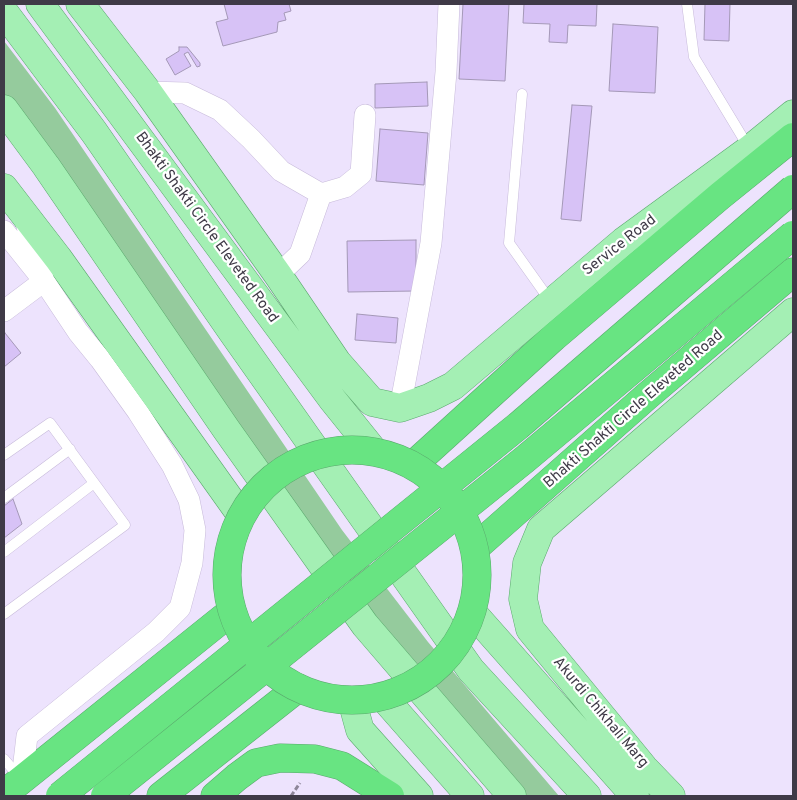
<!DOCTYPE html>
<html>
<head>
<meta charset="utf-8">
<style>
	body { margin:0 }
	#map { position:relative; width:797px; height:800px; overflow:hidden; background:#ede3fd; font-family:Overpass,sans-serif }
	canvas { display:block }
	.frame { position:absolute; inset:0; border:5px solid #3f3a47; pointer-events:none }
</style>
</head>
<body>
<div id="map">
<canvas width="797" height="800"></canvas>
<div class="frame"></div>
</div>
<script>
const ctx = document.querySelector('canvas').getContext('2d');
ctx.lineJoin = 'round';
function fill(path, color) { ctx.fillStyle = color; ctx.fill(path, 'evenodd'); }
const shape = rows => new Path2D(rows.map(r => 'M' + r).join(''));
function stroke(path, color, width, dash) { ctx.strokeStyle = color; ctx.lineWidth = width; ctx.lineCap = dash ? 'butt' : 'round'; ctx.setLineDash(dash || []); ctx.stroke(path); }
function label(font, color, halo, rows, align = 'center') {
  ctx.font = font + ' Overpass,sans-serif'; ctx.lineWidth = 4.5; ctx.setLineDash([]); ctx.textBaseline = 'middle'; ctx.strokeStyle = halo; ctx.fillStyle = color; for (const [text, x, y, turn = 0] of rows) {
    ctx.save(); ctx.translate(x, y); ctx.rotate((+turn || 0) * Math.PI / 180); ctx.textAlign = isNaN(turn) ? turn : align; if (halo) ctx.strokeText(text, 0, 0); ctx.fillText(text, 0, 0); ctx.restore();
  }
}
fill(shape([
	[4,41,55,108,342,530,428,642,559,796,517,796,392,650,4,105]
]), '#95cb9d');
const building = shape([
	[224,4,289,4,291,11,284,13,286,20,278,22,277,32,223,46,216,22,228,19,224,4],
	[463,4,509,4,505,81,459,79,463,4],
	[524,4,597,4,596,26,568,25,567,43,549,42,550,24,523,23,524,4],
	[705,4,730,4,729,41,704,40,705,4],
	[613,24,658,27,655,93,609,91,613,24],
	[179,47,187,47,200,63,200,66,197,67,188,52,184,54,191,66,175,75,166,59,179,51,179,47],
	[427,82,428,106,375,108,375,84,427,82],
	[572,105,592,106,581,221,561,219,572,105],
	[380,129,428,133,424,185,376,181,380,129],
	[416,240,416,291,348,292,347,241,416,240],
	[357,314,398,318,396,343,355,340,357,314],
	[5,333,21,353,4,367,4,334,5,333],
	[13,499,22,524,4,538,4,506,13,499]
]);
fill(building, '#d7c2f6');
stroke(building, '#a498b7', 1);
const lane = shape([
	[687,4,694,57,749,148],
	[522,94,509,243,551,302],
	[4,455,50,423,125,525,4,614],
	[4,498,70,449],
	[4,552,94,483],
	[4,759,21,779]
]);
const street = shape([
	[148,92,185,93,220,110,251,139,281,171,321,194,345,187,361,174,365,115],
	[4,231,44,281,4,311],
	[278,275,300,254,321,194],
	[400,408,431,243,446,72,449,4],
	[22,779,27,736,156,632,180,608,192,563,195,530,189,500,172,465,138,412,100,359,78,332,44,281,26,223]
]);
const primary = shape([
	[40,4,332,399,373,450],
	[80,4,148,92,278,275,337,362,372,402,400,408,429,398,453,386,624,241,750,149,793,114],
	[4,12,94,132,233,333,471,670,587,796],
	[4,109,46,166,226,429,365,625,512,796],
	[4,188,58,258,241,515],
	[472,612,635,796],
	[383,697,470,796],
	[352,701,360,730,419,796],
	[671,796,644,768,530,629,523,599,527,563,541,529,793,312]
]);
const highway = shape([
	[413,465,554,337,720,196,793,137],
	[475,548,647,396,793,272],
	[4,794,232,611],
	[161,796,298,688],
	[215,796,237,777,256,763,280,758,315,759,342,766,390,796]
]);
stroke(lane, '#c7bada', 11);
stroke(street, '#c7bada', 22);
stroke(primary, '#5aa86d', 29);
stroke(highway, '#5aa86d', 29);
stroke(shape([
	[291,796,300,783]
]), '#8d8699', 3, [5, 2.5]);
stroke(lane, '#fff', 10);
stroke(street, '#fff', 21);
stroke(primary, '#a4efb4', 28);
stroke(highway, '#68e482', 28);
const highwayBridge = shape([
	'227 575a125 125 0 1 1 250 0a125 125 0 1 1-250 0Z',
	[60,796,518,426,793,189],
	[105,796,524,460,793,235]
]);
stroke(highwayBridge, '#5aa86d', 29, []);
stroke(highwayBridge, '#68e482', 28);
label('15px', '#3f3a47', '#fff', [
	["Bhakti Shakti Circle Eleveted Road",206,228,54],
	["Service Road",620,246,-38],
	["Bhakti Shakti Circle Eleveted Road",634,410,-41],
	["Akurdi Chikhali Marg",600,713,50]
]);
</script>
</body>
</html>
